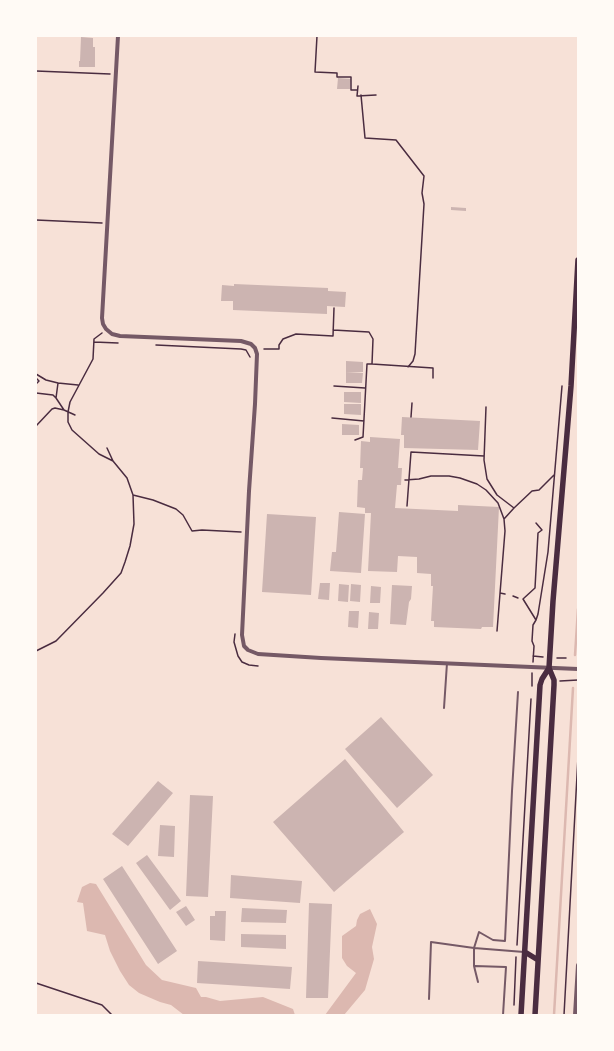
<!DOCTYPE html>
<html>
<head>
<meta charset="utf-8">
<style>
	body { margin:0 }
	#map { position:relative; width:614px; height:1051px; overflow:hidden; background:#f7e1d7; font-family:"PT Sans Narrow",sans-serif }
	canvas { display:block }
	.frame { position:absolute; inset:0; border:37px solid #fffaf5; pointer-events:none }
</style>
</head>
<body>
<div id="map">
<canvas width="614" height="1051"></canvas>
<div class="frame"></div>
</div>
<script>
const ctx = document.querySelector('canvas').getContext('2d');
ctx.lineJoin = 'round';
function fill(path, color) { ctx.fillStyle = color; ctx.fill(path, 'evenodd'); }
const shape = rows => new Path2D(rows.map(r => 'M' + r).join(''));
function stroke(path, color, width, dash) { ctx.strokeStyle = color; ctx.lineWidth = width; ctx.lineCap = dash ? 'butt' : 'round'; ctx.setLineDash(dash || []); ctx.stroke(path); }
fill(shape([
	[90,883,96,884,146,965,162,980,196,988,201,997,206,997,220,1001,263,997,293,1009,295,1015,184,1015,171,1005,160,1002,139,993,129,985,120,971,110,951,105,935,87,931,83,903,77,902,82,887],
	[370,909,377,924,372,947,374,959,365,990,344,1015,325,1015,356,973,347,966,342,958,342,936,356,926,357,920,360,914]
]), '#dcb8b0');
stroke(shape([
	[575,655,578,609],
	[554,1015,573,688]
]), '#dcb8b0', 2.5);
fill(shape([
	[81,37,93,38,93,47,95,47,95,67,79,67,79,61,80,61],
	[338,78,351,79,350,89,337,89],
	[451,207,466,208,466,211,451,210],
	[234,284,328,288,328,291,346,292,345,307,327,306,327,314,233,310,233,301,221,301,222,285,234,286],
	[346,361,363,362,363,372,346,372],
	[346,372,363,373,362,383,346,383],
	[344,392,361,392,361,403,344,402],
	[344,404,361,404,361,415,344,414],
	[402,417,480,421,478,450,404,448,404,435,401,435],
	[342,424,359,425,359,435,342,435],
	[370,437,400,439,398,468,402,468,401,485,397,485,395,508,458,511,458,505,499,507,493,627,482,627,481,629,434,627,434,621,431,621,433,586,431,586,431,574,417,573,417,557,398,556,397,572,368,571,371,513,365,513,365,508,357,507,358,480,362,480,363,468,360,468,361,441,370,442],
	[339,512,365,514,361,573,330,571,332,552,336,552],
	[267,514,316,517,311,595,262,592],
	[320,583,330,583,329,600,318,599],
	[339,584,349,585,348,602,338,601],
	[351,584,361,585,360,602,350,601],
	[392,585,412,586,411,599,409,602,406,625,390,624],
	[371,586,381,587,380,603,370,603],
	[349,611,359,611,358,628,348,627],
	[369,612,379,613,378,629,368,629],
	[381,717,433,775,397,808,345,749],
	[345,759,404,832,334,892,273,822],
	[158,781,173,793,128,846,112,834],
	[190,795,213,796,208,897,186,896],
	[160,825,175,826,174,857,158,856],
	[147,855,181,901,170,910,136,863],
	[122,866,177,951,158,964,103,879],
	[231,875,302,881,300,903,230,898],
	[309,903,332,904,328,998,306,998],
	[186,906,195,920,186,926,176,912],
	[242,908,287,910,286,923,241,922],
	[215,911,226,911,225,941,210,940,210,916,215,916],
	[241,934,286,935,286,949,241,947],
	[198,961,292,967,290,989,197,983]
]), '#ccb4b1');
stroke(shape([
	[317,36,315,72,337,73,337,77,351,77,351,90,357,90],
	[36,71,110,74],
	[358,86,357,96,376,95],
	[361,95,365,138,396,140,424,176,422,193,424,204,415,354,413,361,408,367],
	[36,220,102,223],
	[333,330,369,332,373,339,372,364,433,368,433,378],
	[102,333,94,339,93,359,70,402,68,412,68,422,72,430,99,454,113,461],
	[94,342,118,343],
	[156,345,241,349,246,350,250,357],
	[264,349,279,349,279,345,283,339,296,334,333,336,334,308],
	[36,374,46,380,58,383],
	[36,378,39,381,36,384],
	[334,386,365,388],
	[36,393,53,395,56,398],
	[486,407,484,460,487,479,497,495,514,508],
	[64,410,56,398,58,383,78,385],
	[411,417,412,403],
	[332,418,364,421],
	[36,426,52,409,55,408,64,410,75,415],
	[355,440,363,437,367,364,372,364],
	[405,480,419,479,431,476,449,476,460,478,477,484,486,490,498,503,504,519,505,531,497,631],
	[133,495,153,500,176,509,183,515,192,531,202,530,241,532],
	[407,506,411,452,484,456],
	[504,519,514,508,532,491,539,490,554,475],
	[536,523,542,530,538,533,535,588,523,599,536,620],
	[500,593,505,594],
	[513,596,518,598],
	[235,634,234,642,238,656,242,662,249,665,258,666],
	[36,651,56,641,103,593,121,573,125,562,130,546,134,524,133,495,127,478,113,461,107,448],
	[533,656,543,657],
	[557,658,566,658],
	[533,662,534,646,532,641,533,625,536,620,538,614,548,552,562,386],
	[560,681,578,680],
	[532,686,532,673],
	[517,945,531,699],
	[36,983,102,1005,112,1015],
	[514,1005,516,957],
	[564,1015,578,757]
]), '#4a2c40', 1.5);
stroke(shape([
	[444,708,447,663],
	[475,966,506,967,503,1015],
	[478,982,474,966,474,948,479,932,493,940,505,941,512,791,518,692],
	[429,999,431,942,474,948,524,952]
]), '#755966', 2);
stroke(shape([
	[118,36,102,318,103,324,106,329,112,334,120,336,241,341,251,344,255,348,257,354,255,404,249,491,242,635,244,646,248,650,258,654,321,658,578,669],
	[575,1015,578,965]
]), '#755966', 4);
stroke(shape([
	[525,952,538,960],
	[521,1015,540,685,542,679,549,668],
	[535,1015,554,685,554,680,549,668,553,601,571,386,578,260]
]), '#4a2c40', 5.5);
</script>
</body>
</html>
